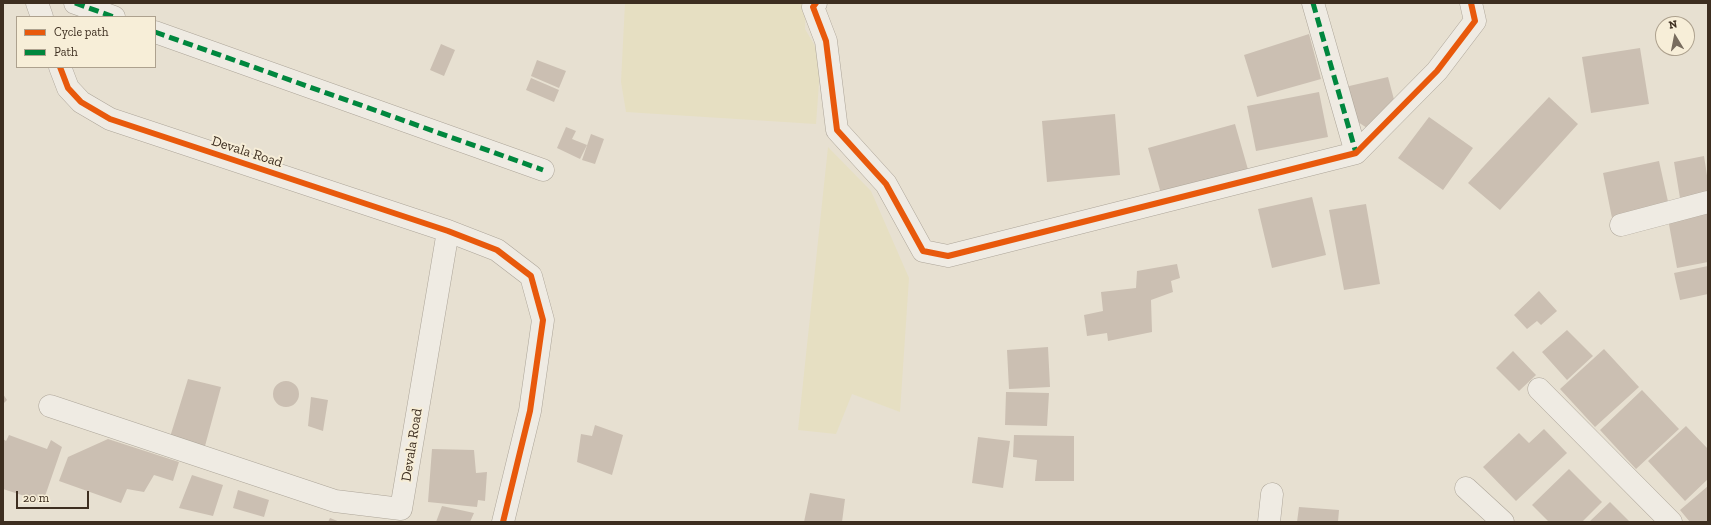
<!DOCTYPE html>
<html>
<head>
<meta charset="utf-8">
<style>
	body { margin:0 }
	#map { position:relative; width:1711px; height:525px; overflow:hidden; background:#e7e0d1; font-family:"Zilla Slab",serif }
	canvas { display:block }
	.frame { position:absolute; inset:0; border:4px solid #3d2e20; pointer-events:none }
	.legend { position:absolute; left:16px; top:16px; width:140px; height:52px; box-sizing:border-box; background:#f7eed8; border:1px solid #ada18e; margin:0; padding:5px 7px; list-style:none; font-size:12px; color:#3d2e20 }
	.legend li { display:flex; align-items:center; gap:8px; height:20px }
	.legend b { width:20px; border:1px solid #ada18e }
	.north { position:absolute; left:1655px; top:16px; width:40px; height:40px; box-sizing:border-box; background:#f7eed8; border:1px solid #ada18e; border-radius:50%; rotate:350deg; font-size:11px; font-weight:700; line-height:16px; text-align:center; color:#3d2e20 }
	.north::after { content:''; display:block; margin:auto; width:14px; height:18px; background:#786c5e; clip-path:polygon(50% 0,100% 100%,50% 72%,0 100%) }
	.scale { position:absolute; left:16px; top:491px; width:73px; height:18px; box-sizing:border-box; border:2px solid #3d2e20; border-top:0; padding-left:5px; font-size:12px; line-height:14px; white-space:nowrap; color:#3d2e20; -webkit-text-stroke:3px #f7eed8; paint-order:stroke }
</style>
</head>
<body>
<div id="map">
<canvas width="1711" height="525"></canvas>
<div class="frame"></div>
<ul class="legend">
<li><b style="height:5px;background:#e8590c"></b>Cycle path</li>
<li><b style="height:5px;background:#00873e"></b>Path</li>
</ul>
<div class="north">N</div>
<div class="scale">20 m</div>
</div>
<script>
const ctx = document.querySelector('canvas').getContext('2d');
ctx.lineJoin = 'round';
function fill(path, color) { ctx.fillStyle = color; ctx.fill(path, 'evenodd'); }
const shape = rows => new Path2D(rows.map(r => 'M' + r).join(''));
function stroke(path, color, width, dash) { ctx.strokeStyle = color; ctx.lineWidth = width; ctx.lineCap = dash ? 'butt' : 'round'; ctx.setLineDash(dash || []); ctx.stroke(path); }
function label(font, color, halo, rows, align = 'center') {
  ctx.font = font + ' "Zilla Slab",serif'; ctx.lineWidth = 4; ctx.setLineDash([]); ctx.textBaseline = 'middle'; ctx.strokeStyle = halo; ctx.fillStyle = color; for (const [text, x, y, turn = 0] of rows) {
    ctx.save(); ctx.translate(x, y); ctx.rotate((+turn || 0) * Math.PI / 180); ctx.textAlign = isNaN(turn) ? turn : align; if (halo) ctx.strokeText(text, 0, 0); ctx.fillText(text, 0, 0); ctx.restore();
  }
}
fill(shape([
	[625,3,806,3,805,29,821,56,816,124,626,112,621,82],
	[828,147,871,191,909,278,900,412,852,394,836,434,798,430]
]), '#e6dfc2');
fill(shape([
	[1309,34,1321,79,1257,97,1244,55],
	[441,44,455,50,444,76,430,70],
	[1640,48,1649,104,1591,113,1582,57],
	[537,60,566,71,559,88,531,76],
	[1388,77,1396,107,1373,132,1358,122,1345,87],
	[531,78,559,90,554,102,526,90],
	[1319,92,1328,137,1256,151,1247,106],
	[1549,97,1578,124,1500,210,1468,183],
	[1115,114,1120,175,1047,182,1042,121],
	[1429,117,1473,148,1443,190,1398,158],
	[1235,124,1249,173,1162,197,1148,148],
	[566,127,576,131,572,139,587,145,580,159,557,148],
	[591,134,604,139,595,164,582,160],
	[1704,156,1708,182,1708,193,1680,198,1674,162],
	[1659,161,1669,206,1612,218,1603,173],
	[1312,197,1326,255,1272,268,1258,209],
	[1366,204,1380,284,1344,290,1329,210],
	[1708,212,1708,262,1677,268,1668,219],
	[1177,264,1180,278,1171,281,1173,292,1151,300,1152,332,1108,341,1107,333,1087,336,1084,315,1103,311,1101,292,1136,288,1137,271],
	[1708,266,1708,294,1680,300,1674,273],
	[1539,291,1557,311,1541,325,1537,321,1527,329,1514,315],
	[1567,330,1593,356,1567,380,1542,352],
	[1048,347,1050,387,1009,389,1007,350],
	[1604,349,1639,387,1595,427,1560,389],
	[1513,351,1536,375,1519,391,1496,368],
	[188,379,221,387,205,446,170,437],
	'273 394a13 13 0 1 1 26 0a13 13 0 1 1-26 0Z',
	[1642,390,1679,429,1636,469,1600,430],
	[1006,392,1049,393,1047,426,1005,425],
	[3,394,7,400,3,404],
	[311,397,328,400,323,431,308,426],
	[595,425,623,435,612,475,577,462,581,434,592,436],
	[1686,426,1708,449,1708,479,1685,501,1648,461],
	[1544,429,1567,453,1516,501,1483,467,1519,433,1529,443],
	[9,435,47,449,51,440,62,447,43,502,3,489,3,439,6,441],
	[1014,435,1074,436,1074,481,1035,481,1037,460,1013,457],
	[978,437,1010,441,1003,488,972,483],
	[108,439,179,462,173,481,154,475,144,492,127,489,121,503,59,481,68,457],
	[432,449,474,450,476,473,487,472,485,501,478,500,477,507,428,502],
	[1569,469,1602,502,1582,522,1549,522,1532,505],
	[192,475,223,485,213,516,179,508],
	[1708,486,1708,522,1690,522,1680,510],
	[238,490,269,500,264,517,233,508],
	[810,493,845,499,842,522,804,522],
	[1610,502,1630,522,1589,522],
	[442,506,474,513,470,522,436,522],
	[1299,507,1339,510,1338,522,1297,522],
	[330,518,340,522,328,522]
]), '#cbbfb2');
const minor = shape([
	[37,3,42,17],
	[75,3,114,17],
	[816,3,813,7,826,41,837,130,886,184,923,251,948,256,1356,153,1437,71,1475,21,1471,3],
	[1313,3,1356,153],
	[155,32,543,170],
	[60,67,68,88,81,102,110,119,448,231,497,250,531,276,543,320,530,411,503,522],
	[1621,225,1708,202],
	[1539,389,1671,522],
	[50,406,335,501,401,509,448,231],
	[1466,488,1503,522],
	[1269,522,1272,494]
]);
stroke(minor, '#ada599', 23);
stroke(minor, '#efebe3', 22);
stroke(shape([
	[75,3,114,17],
	[1313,3,1356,153],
	[155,32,543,170]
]), '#00873e', 5, [10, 5]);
stroke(shape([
	[816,3,813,7,826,41,837,130,886,184,923,251,948,256,1356,153,1437,71,1475,21,1471,3],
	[60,67,68,88,81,102,110,119,448,231,497,250,531,276,543,320,530,411,503,522]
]), '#e8590c', 6);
label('14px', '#3d2e20', '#f7eed8', [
	["Devala Road",247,152,18],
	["Devala Road",412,445,-81]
]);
</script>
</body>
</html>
